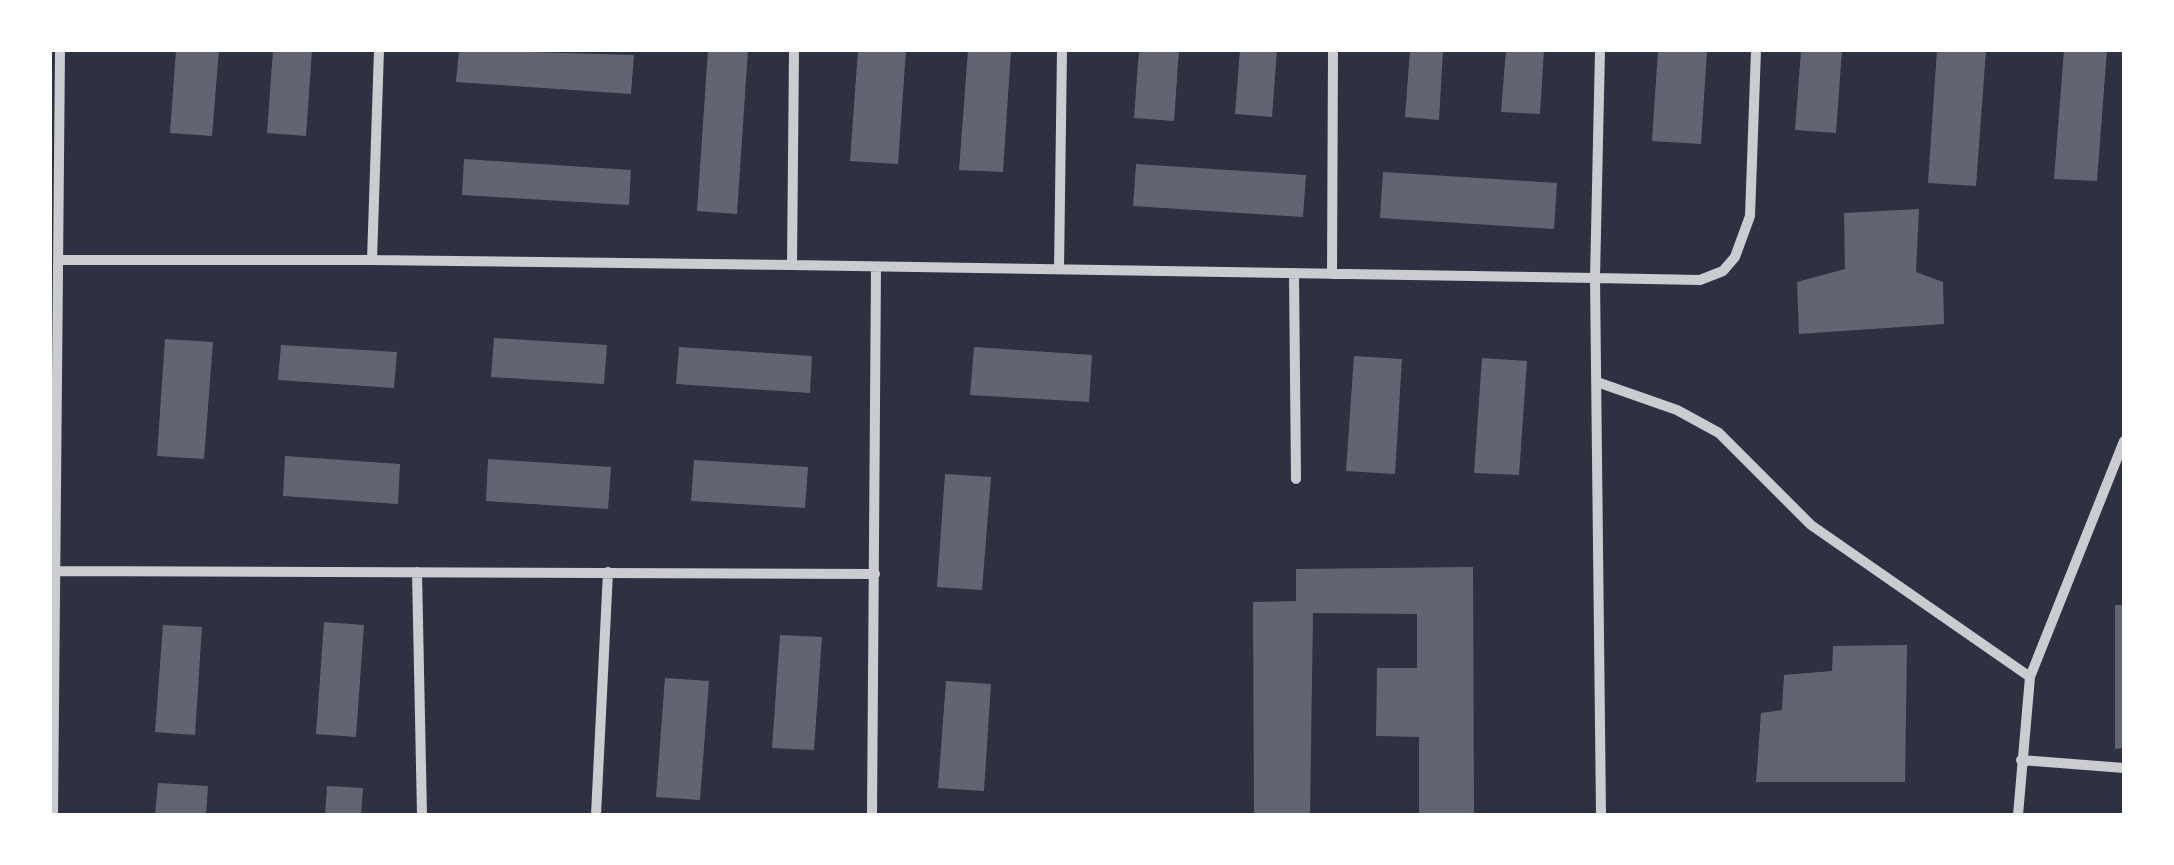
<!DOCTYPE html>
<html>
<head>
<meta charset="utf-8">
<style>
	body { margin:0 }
	#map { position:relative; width:2174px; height:865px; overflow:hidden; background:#2d3142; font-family:Montserrat,sans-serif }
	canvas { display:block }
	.frame { position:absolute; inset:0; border:52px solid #fff; pointer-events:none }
</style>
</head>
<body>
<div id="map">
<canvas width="2174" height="865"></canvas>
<div class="frame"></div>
</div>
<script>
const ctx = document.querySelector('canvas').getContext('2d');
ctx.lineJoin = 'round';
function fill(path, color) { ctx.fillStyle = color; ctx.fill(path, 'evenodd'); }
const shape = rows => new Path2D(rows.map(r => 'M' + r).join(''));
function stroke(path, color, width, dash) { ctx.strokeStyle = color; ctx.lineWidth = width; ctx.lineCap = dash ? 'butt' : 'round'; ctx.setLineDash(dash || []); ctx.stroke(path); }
fill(shape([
	[176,50,219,50,212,136,170,133],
	[273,50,312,50,306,136,267,133],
	[459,50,634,55,631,94,456,82],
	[708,50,748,50,737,214,697,211],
	[858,50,906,50,898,164,850,161],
	[968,50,1011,50,1003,172,959,170],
	[1139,50,1179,50,1174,121,1134,118],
	[1240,50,1277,50,1272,117,1235,114],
	[1410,50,1443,50,1439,120,1405,117],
	[1506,50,1544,50,1540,114,1501,112],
	[1658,50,1707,50,1701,144,1652,141],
	[1801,50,1842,50,1836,133,1795,130],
	[1937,50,1986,50,1976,186,1928,183],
	[2064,50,2107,50,2097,181,2054,179],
	[464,159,631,170,629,205,462,195],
	[1136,164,1306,175,1303,217,1133,206],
	[1383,172,1557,183,1554,229,1380,218],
	[1919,209,1916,272,1943,282,1944,324,1799,334,1797,282,1845,269,1844,213],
	[494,338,607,345,604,384,491,377],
	[165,339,213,342,204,459,157,456],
	[281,345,397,352,394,388,278,380],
	[679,347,812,356,810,393,676,384],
	[974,347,1092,355,1089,402,970,395],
	[1354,356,1402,359,1395,474,1346,471],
	[1482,358,1527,361,1519,475,1474,473],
	[285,456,400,464,398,504,283,496],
	[488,459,611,467,608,509,486,501],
	[694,460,808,467,805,508,691,501],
	[945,474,991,477,982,590,937,587],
	[1473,567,1474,815,1419,815,1419,737,1376,736,1377,668,1417,668,1417,614,1313,613,1310,815,1254,815,1253,602,1296,601,1296,569],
	[2115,605,2124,605,2124,748,2115,749],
	[324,622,364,625,356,737,316,734],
	[163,625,202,627,195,735,155,732],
	[780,635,822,637,814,750,772,748],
	[1907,645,1905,782,1756,782,1761,713,1782,710,1784,675,1832,671,1833,646],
	[665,678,709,681,700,800,656,797],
	[946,681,991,684,984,791,938,788],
	[158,783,208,786,206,815,155,815],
	[327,786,363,788,361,815,325,815]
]), '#626471');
stroke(shape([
	[58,260,372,260,379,50],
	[372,260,792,265,794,50],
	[792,265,1595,278,1600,50],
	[1059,269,1062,50],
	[1294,273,1296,479],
	[1332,274,1333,50],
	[1597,382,1677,410,1719,433,1811,525,2030,677],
	[55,571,875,574],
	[417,572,422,815],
	[2021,760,2124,768],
	[53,815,60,50],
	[596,815,608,572],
	[872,815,876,267],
	[1601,815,1595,278,1700,280,1723,271,1735,257,1750,216,1756,50],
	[2018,815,2030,677,2124,441]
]), '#caccd0', 10);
</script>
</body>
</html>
